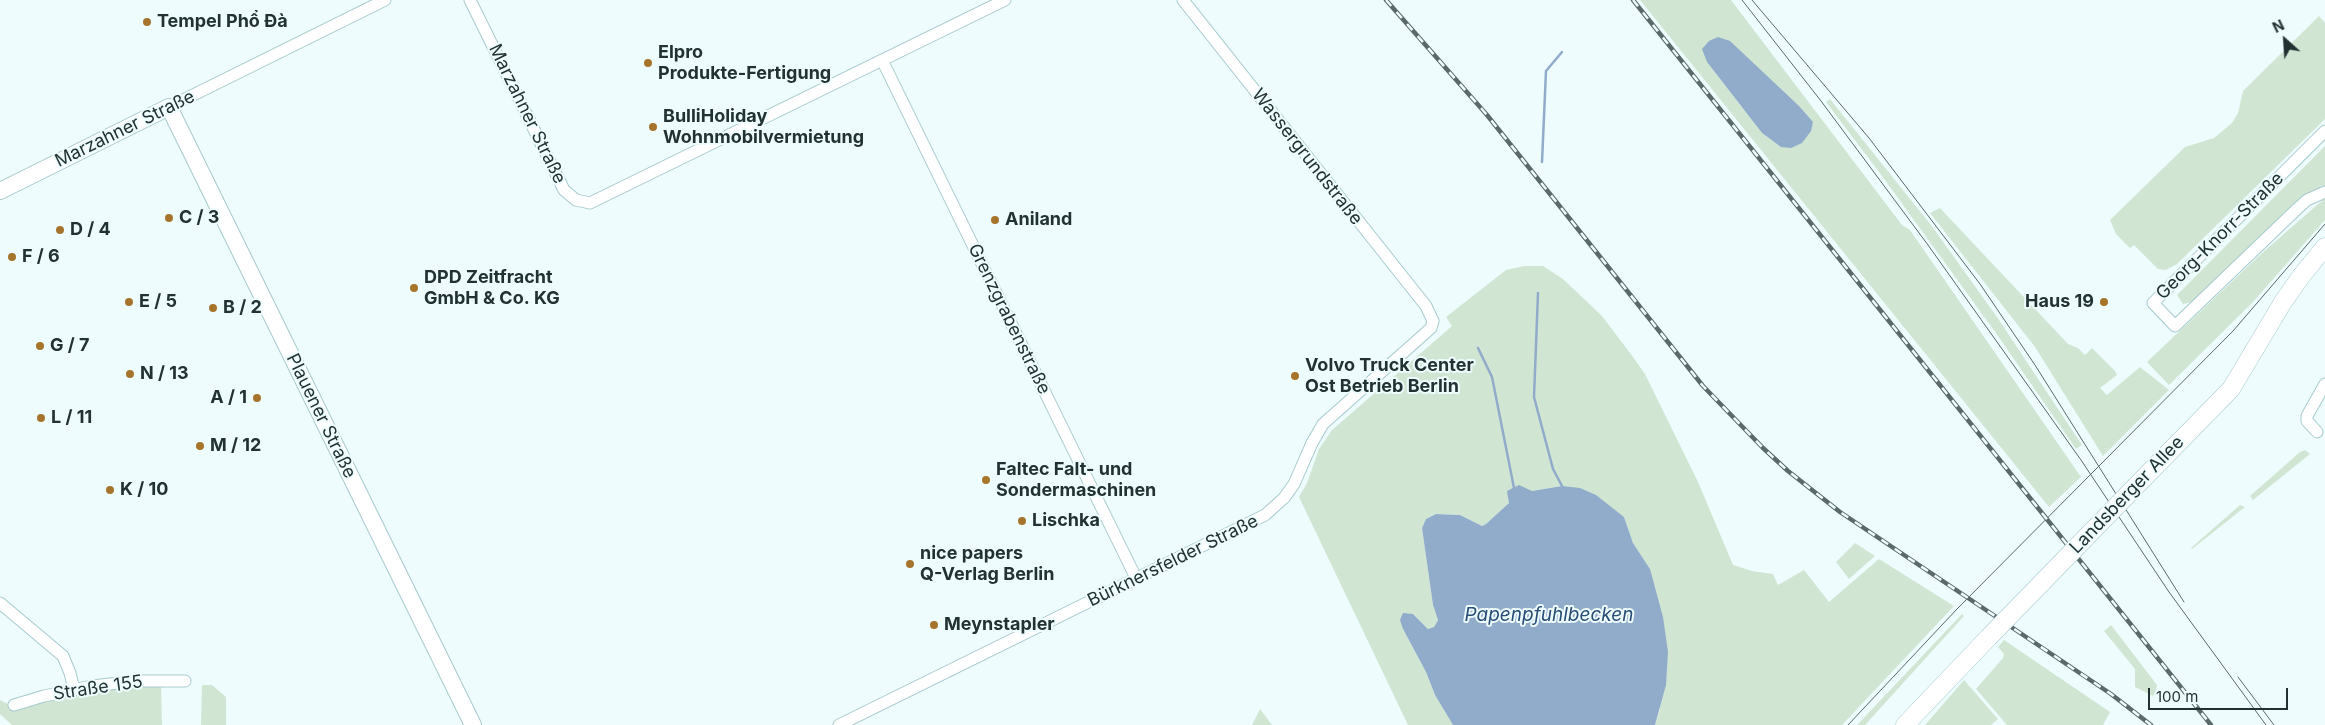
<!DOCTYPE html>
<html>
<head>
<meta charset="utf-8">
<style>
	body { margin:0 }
	#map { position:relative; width:2325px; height:725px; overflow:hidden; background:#eefcfd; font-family:Inter,sans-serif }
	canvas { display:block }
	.north { position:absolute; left:2260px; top:15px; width:50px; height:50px; -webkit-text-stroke:4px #eefcfd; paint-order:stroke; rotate:334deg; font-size:14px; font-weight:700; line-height:20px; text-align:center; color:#223132 }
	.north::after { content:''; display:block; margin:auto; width:18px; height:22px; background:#223132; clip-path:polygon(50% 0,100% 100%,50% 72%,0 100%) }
	.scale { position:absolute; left:2148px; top:688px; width:140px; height:22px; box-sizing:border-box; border:2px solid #223132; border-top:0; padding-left:6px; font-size:15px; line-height:18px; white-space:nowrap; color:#223132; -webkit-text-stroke:4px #eefcfd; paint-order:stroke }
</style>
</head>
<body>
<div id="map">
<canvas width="2325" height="725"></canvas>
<div class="north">N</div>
<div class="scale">100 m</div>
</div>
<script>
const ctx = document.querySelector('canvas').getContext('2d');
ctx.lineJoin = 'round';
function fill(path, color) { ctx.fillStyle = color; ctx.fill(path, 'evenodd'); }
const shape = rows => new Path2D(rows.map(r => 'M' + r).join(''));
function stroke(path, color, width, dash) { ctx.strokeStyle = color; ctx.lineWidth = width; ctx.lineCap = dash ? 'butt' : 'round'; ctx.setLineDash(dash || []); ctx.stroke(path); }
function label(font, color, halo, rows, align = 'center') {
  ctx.font = font + ' Inter,sans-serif'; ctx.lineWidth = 4; ctx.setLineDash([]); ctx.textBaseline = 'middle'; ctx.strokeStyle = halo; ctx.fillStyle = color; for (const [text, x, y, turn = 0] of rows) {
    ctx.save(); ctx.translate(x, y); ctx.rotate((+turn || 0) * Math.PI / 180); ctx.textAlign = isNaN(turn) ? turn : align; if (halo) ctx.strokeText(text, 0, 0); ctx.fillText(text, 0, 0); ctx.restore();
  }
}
fill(shape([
	[1640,0,1731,0,1902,225,1910,230,2081,477,2049,507],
	[1707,62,1781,147,1762,133],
	[2319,16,2325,23,2325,119,2177,264,2166,270,2158,269,2134,245,2130,248,2116,234,2110,220,2185,147,2214,138,2232,123,2238,113,2243,91],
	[1830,99,1931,225,1997,317,2082,445,2076,449,1998,336,1882,176,1826,102],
	[2325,146,2325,188,2196,301,2183,304,2177,295],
	[2325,198,2325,220,2253,302,2169,385,2147,362,2261,254],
	[1940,208,2068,344,2078,348,2085,355,2092,348,2115,371,2117,375,2100,388,2107,395,2140,367,2169,390,2103,456,2035,347,1930,213],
	[1524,266,1543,266,1563,279,1602,316,1633,357,1645,374,1698,482,1733,565,1752,571,1773,574,1778,585,1804,570,1829,602,1879,559,1954,606,1842,725,1655,725,1660,709,1650,569,1633,543,1624,517,1562,486,1532,491,1509,503,1486,524,1482,526,1460,515,1436,514,1426,519,1422,528,1433,604,1438,620,1434,627,1428,629,1413,614,1403,629,1426,672,1435,695,1453,725,1408,725,1299,497,1307,483,1319,449,1332,430,1452,326,1446,317,1506,270],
	[2305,450,2310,454,2253,500,2250,496,2300,452],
	[2240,505,2245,507,2192,549,2191,548],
	[1855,543,1875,556,1849,579,1836,562],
	[1962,614,1964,616,1865,725,1857,725],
	[2111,625,2157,685,2155,694,2153,696,2135,687,2135,669,2104,631],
	[2004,640,2110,712,2103,725,2007,725,1976,689,2003,658,2004,654,1998,647],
	[1964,680,1998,719,1991,725,1925,725],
	[161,685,162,725,12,725,0,714,0,700,16,708,90,692],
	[202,685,212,685,226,697,226,725,201,725],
	[1260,709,1272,725,1252,725]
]), '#d0e6d3');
fill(shape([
	[1718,37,1730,41,1799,106,1813,122,1811,131,1802,143,1791,148,1781,147,1762,133,1707,62,1702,49,1709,41],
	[1519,485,1532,491,1562,486,1580,488,1596,495,1624,517,1633,543,1650,569,1663,617,1668,652,1666,685,1655,725,1453,725,1435,695,1426,672,1403,629,1400,620,1403,613,1413,614,1428,629,1434,627,1438,620,1433,605,1422,528,1426,519,1436,514,1460,515,1482,526,1486,524,1509,503,1507,491]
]), '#91abca');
stroke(shape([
	[1542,162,1546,71,1562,52],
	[1538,293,1534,397,1553,469,1562,486],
	[1478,348,1492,377,1514,488]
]), '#91abca', 2.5);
const street = shape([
	[470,0,564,190,576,200,590,203,1005,0],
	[882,60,1136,578],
	[169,107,385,0],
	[2325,131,2153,303,2175,326,2297,209,2307,200,2325,192],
	[2317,432,2307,421,2307,416,2325,384],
	[0,603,63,656,70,673,74,689],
	[14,705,44,696,92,686,137,681,185,681],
	[839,725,1265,515,1284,498,1294,484,1312,443,1323,424,1431,328,1433,321,1426,306,1183,0]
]);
const secondary = shape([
	[0,191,169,107,473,725]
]);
const primary = shape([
	[2136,486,2231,389,2283,302,2302,275,2325,247],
	[1905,725,1988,638]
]);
stroke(street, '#a6cacd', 13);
stroke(secondary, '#a6cacd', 18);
stroke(primary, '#a6cacd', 19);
stroke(street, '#fff', 11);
stroke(secondary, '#fff', 16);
stroke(primary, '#fff', 18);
stroke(shape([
	[1742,0,1821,101,1928,245,2081,460,2169,592,2266,725],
	[1752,0,1869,138,1980,284,2035,365,2184,602],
	[2238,677,2274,725],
	[1848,725,1957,609,2233,331,2325,224]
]), '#5a696a', 1);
const rail = shape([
	[1386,0,1487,115,1703,386,1763,448,1788,471,1840,512,2111,694,2151,725],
	[1633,0,2211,725]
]);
stroke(rail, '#5a696a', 4.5);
stroke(rail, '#eefcfd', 2.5, [8]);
const primaryBridge = shape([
	[1988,638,2136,486]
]);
stroke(primaryBridge, '#a6cacd', 19, []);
stroke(primaryBridge, '#fff', 18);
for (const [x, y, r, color] of [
	[147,22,5,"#a7742c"],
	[648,63,5,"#a7742c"],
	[653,127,5,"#a7742c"],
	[169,218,5,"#a7742c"],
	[995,220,5,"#a7742c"],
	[60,230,5,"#a7742c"],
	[12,257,5,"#a7742c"],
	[414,288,5,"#a7742c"],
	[129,302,5,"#a7742c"],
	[2104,302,5,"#a7742c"],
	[213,308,5,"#a7742c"],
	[40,346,5,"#a7742c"],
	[130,374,5,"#a7742c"],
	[1295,376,5,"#a7742c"],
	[257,398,5,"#a7742c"],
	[41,418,5,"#a7742c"],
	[200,446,5,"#a7742c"],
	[986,480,5,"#a7742c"],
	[110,490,5,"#a7742c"],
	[1022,521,5,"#a7742c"],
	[910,564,5,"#a7742c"],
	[934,625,5,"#a7742c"]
]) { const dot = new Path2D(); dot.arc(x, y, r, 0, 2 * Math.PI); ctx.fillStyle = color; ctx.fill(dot); stroke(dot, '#eefcfd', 2); }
label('bold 18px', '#223132', '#eefcfd', [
	["Tempel Phổ Đà",157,22],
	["Elpro",658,53],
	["Produkte-Fertigung",658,74],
	["BulliHoliday",663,117],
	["Wohnmobilvermietung",663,138],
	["C / 3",179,218],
	["Aniland",1005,220],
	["D / 4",70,230],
	["F / 6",22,257],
	["DPD Zeitfracht",424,278],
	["GmbH & Co. KG",424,299],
	["E / 5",139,302],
	["Haus 19",2094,302,"right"],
	["B / 2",223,308],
	["G / 7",50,346],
	["Volvo Truck Center",1305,366],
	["Ost Betrieb Berlin",1305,387],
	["N / 13",140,374],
	["A / 1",247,398,"right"],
	["L / 11",51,418],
	["M / 12",210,446],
	["Faltec Falt- und",996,470],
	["Sondermaschinen",996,491],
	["K / 10",120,490],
	["Lischka",1032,521],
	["nice papers",920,554],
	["Q-Verlag Berlin",920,575],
	["Meynstapler",944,625]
], 'left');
label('18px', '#223132', '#eefcfd', [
	["Marzahner Straße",527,114,64],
	["Marzahner Straße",125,129,-26],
	["Wassergrundstraße",1307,157,52],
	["Georg-Knorr-Straße",2220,236,-45],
	["Grenzgrabenstraße",1009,319,64],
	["Plauener Straße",321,416,64],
	["Landsberger Allee",2127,495,-46],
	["Bürknersfelder Straße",1173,561,-26],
	["Straße 155",98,688,-8]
]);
label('italic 19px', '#274d77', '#eefcfd', [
	["Papenpfuhlbecken",1549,615]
]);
</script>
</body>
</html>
